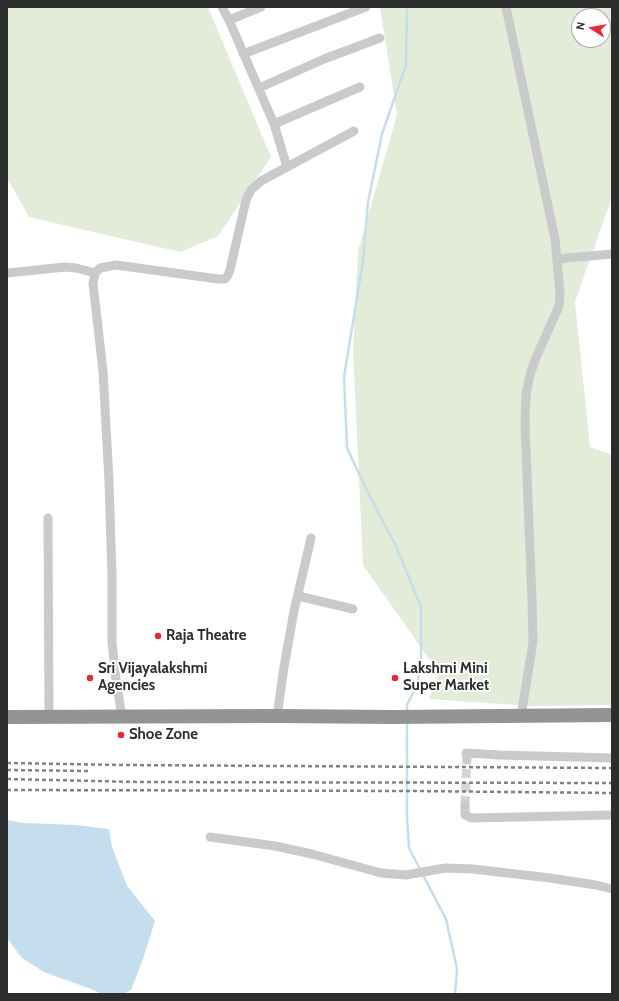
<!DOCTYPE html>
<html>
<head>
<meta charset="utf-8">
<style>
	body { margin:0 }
	#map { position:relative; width:619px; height:1001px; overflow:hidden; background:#fff; font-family:Cabin,sans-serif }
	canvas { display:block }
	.frame { position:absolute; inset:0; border:8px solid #2d2d2d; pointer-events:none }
	.north { position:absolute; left:571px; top:8px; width:40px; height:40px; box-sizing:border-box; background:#fff; border:1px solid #ababab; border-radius:50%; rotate:281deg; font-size:11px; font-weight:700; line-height:16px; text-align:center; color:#2d2d2d }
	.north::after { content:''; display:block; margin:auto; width:14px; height:18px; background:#ef2437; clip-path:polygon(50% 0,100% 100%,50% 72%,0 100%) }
</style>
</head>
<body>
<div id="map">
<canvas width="619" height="1001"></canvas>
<div class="frame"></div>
<div class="north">N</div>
</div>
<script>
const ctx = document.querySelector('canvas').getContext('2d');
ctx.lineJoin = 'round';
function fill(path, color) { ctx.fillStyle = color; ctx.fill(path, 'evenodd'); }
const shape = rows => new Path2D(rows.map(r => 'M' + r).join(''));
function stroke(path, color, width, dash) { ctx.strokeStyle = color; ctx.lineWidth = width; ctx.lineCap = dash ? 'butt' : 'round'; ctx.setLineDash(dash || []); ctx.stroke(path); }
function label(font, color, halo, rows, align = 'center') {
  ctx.font = font + ' Cabin,sans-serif'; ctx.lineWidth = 4; ctx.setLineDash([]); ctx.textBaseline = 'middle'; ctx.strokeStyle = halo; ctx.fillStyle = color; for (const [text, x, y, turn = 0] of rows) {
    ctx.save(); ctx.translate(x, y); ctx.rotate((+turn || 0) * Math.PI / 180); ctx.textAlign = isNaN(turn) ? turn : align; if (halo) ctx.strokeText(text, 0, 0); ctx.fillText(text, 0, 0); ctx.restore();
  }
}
fill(shape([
	[7,7,208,7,271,157,218,236,180,252,29,217,7,178],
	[380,7,612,7,612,197,575,302,590,447,612,455,612,705,531,706,429,699,439,673,363,565,353,350,358,251,397,115],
	[579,16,603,16,603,40,579,40]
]), '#e3ecd9');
fill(shape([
	[7,820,24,823,76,825,109,829,112,847,127,886,155,921,143,959,131,990,124,994,101,994,94,990,44,972,22,958,7,938]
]), '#c4deed');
stroke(shape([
	[407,712,407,705,417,685,421,664,421,607,396,546,368,493,347,448,344,377,363,261,368,202,382,134,406,65,407,7],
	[407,721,407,818,409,848,421,871],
	[423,875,446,919,457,969,455,994]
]), '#c4deed', 2.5);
stroke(shape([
	[465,805,467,759]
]), '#d5d5d5', 9, [9, 4.5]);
stroke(shape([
	[222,7,229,20,274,124,287,167],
	[506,7,555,239,560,293,559,306,535,360,530,375,526,394,525,426,532,599,533,642,521,716],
	[229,20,261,7],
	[243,54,366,7],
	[259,88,324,59,380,38],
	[274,124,360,87],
	[557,259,612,254],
	[7,273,65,267,76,268,95,273],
	[48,518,49,717],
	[298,596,353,609],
	[277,716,284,667,294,611,311,538],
	[122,717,116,680,112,642,112,576,109,481,103,371,93,284,95,273,100,268,116,265,218,279,225,279,228,275,230,270,246,200,251,190,261,181,354,131],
	[467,759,466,753,499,755,612,758],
	[465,805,465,815,471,818,612,815],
	[210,837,275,846,312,854,381,873,406,875,445,868,473,869,550,878,596,885,612,889]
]), '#cacaca', 9);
stroke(shape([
	[7,717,277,716,393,717,612,715]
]), '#949494', 14);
stroke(shape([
	[7,763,123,765,612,768],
	[7,770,89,771],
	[7,779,139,782,612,783],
	[7,790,412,791,612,793]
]), '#828282', 2.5, [4, 3]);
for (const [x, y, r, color] of [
	[158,636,4,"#ef2437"],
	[90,678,4,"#ef2437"],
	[395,678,4,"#ef2437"],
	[121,735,4,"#ef2437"]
]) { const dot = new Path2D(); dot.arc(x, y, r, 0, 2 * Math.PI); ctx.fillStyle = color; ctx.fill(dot); stroke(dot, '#fff', 1.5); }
label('bold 15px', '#2d2d2d', '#fff', [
	["Raja Theatre",166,636],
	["Sri Vijayalakshmi",98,669],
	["Agencies",98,686],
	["Lakshmi Mini",403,669],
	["Super Market",403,686],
	["Shoe Zone",129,735]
], 'left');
</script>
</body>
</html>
